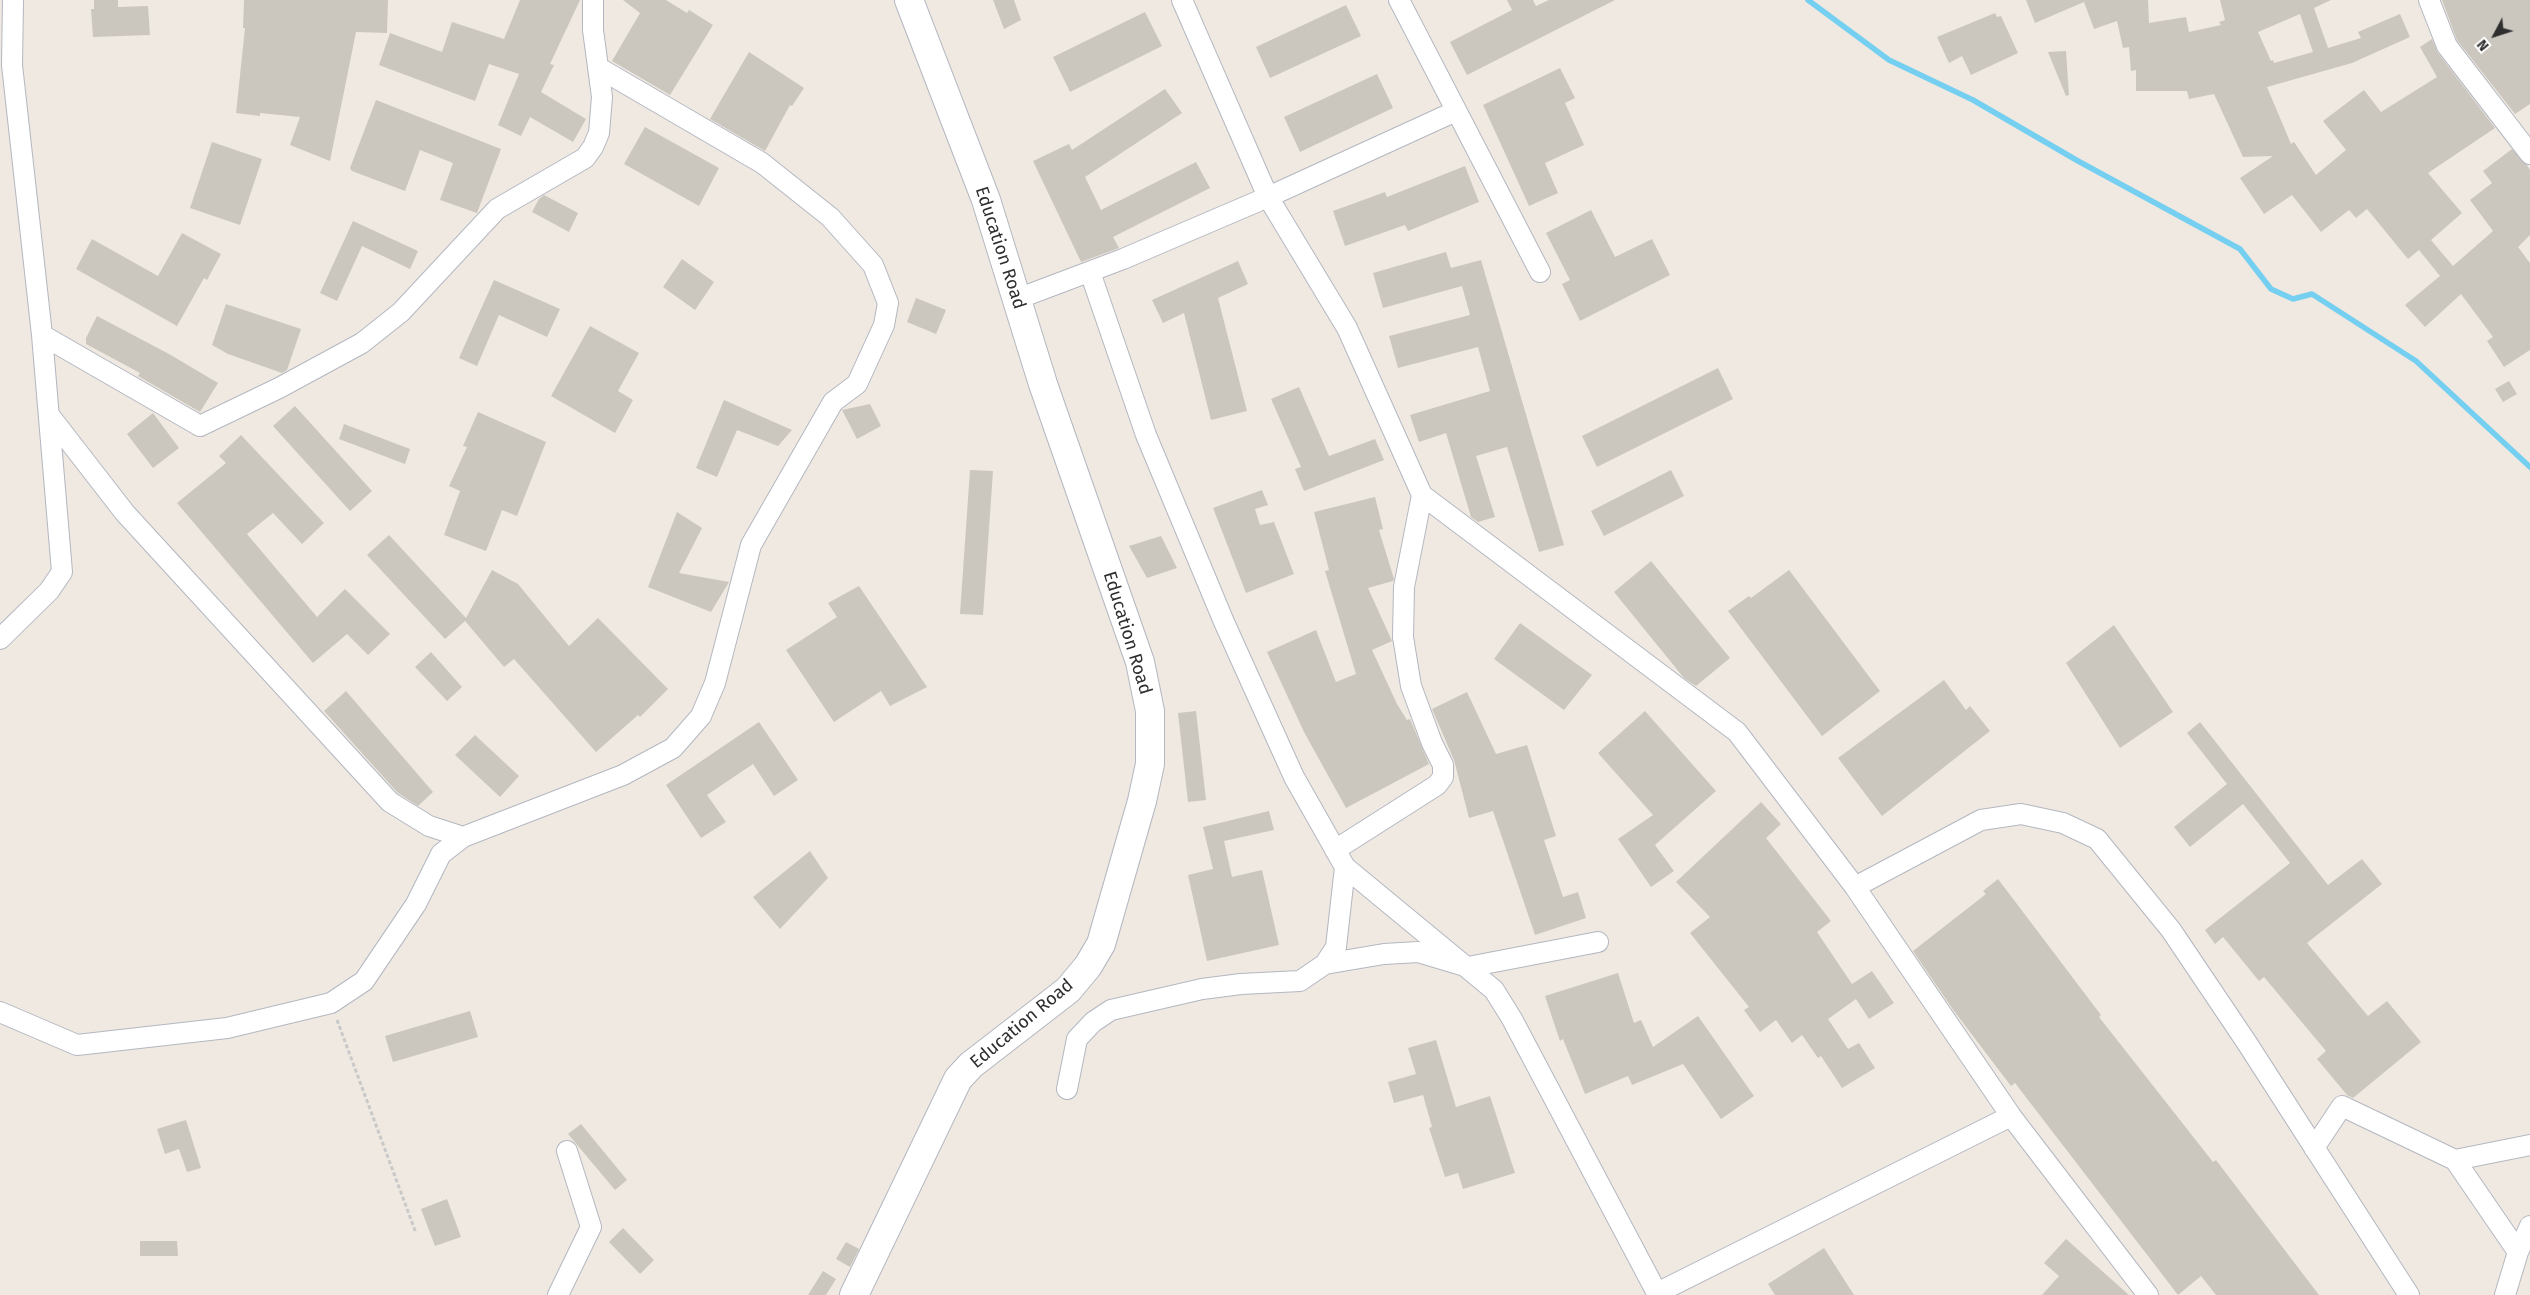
<!DOCTYPE html>
<html>
<head>
<meta charset="utf-8">
<style>
	body { margin:0 }
	#map { position:relative; width:2530px; height:1295px; overflow:hidden; background:#efe9e1; font-family:"Fira Sans",sans-serif }
	canvas { display:block }
	.north { position:absolute; left:2470px; top:10px; width:50px; height:50px; -webkit-text-stroke:4px #fff; paint-order:stroke; rotate:230deg; font-size:14px; font-weight:700; line-height:20px; text-align:center; color:#2e2e2e }
	.north::after { content:''; display:block; margin:auto; width:18px; height:22px; background:#2e2e2e; clip-path:polygon(50% 0,100% 100%,50% 72%,0 100%) }
</style>
</head>
<body>
<div id="map">
<canvas width="2530" height="1295"></canvas>
<div class="north">N</div>
</div>
<script>
const ctx = document.querySelector('canvas').getContext('2d');
ctx.lineJoin = 'round';
const shape = rows => new Path2D(rows.map(r => 'M' + r).join(''));
function stroke(path, color, width, dash) { ctx.strokeStyle = color; ctx.lineWidth = width; ctx.lineCap = dash ? 'butt' : 'round'; ctx.setLineDash(dash || []); ctx.stroke(path); }
function fill(path, color) { ctx.fillStyle = color; ctx.fill(path, 'evenodd'); }
function label(font, color, halo, rows, align = 'center') {
  ctx.font = font + ' "Fira Sans",sans-serif'; ctx.lineWidth = 4; ctx.setLineDash([]); ctx.textBaseline = 'middle'; ctx.strokeStyle = halo; ctx.fillStyle = color; for (const [text, x, y, turn = 0] of rows) {
    ctx.save(); ctx.translate(x, y); ctx.rotate((+turn || 0) * Math.PI / 180); ctx.textAlign = isNaN(turn) ? turn : align; if (halo) ctx.strokeText(text, 0, 0); ctx.fillText(text, 0, 0); ctx.restore();
  }
}
stroke(shape([
	[1808,0,1889,60,1973,100,2078,161,2240,249,2271,289,2293,299,2312,294,2416,361,2530,467]
]), '#75cff0', 5.5);
fill(shape([
	[94,0,118,0,118,7,148,6,150,35,93,37,91,9,94,9],
	[244,0,388,0,387,33,356,32,330,161,290,145,300,117,260,113,260,116,236,113,245,28,243,28],
	[520,0,580,0,550,64,554,65,541,92,586,119,573,142,530,117,521,136,498,125,519,74,489,64,475,101,379,65,390,33,442,52,452,22,504,39],
	[623,0,666,0,687,13,689,10,713,25,670,95,612,61,640,13],
	[993,0,1014,0,1021,20,1004,29],
	[1507,0,1533,0,1536,6,1549,0,1615,0,1467,75,1450,42,1512,10],
	[2026,0,2148,0,2149,23,2186,17,2189,32,2221,25,2219,22,2225,20,2220,0,2331,0,2314,8,2328,48,2361,38,2358,32,2400,14,2410,37,2352,63,2267,87,2291,144,2294,142,2316,175,2346,150,2323,121,2364,90,2381,112,2437,77,2420,47,2432,39,2438,53,2495,128,2428,173,2462,213,2431,240,2453,266,2493,231,2470,200,2492,183,2483,171,2512,149,2527,165,2530,170,2530,235,2518,247,2530,263,2530,350,2504,367,2487,341,2493,337,2461,294,2425,327,2405,305,2440,276,2419,250,2408,259,2367,209,2356,218,2349,210,2321,232,2292,195,2264,214,2240,178,2273,156,2243,157,2214,94,2189,99,2187,91,2136,91,2136,70,2131,71,2129,47,2123,48,2117,21,2094,29,2084,2,2035,23],
	[2300,14,2313,52,2274,63,2273,60,2271,61,2258,32],
	[2442,0,2530,0,2530,104,2515,114,2457,40],
	[1346,5,1361,36,1270,78,1256,47],
	[1145,12,1162,46,1070,92,1053,57],
	[1995,13,1997,17,2001,16,2018,53,1971,75,1962,56,1949,63,1937,37],
	[2066,51,2069,95,2066,96,2048,52],
	[749,52,804,88,792,106,790,105,765,151,710,119],
	[1560,68,1575,98,1565,103,1584,145,1545,163,1558,193,1529,206,1483,105],
	[1377,74,1393,108,1300,152,1284,117],
	[1165,89,1182,113,1085,177,1101,210,1196,162,1210,188,1113,237,1119,248,1081,262,1033,161,1069,144,1072,150],
	[376,100,501,149,477,213,440,200,453,163,420,150,405,191,352,171,350,168],
	[645,127,719,168,699,206,624,164],
	[212,142,262,159,240,225,190,208],
	[1465,166,1479,202,1408,231,1405,225,1345,246,1333,211,1385,192,1387,197],
	[544,195,578,213,569,232,532,212,539,199],
	[1591,210,1615,257,1652,239,1670,275,1580,321,1562,284,1570,280,1546,233],
	[353,221,418,251,410,269,362,246,337,301,320,293],
	[182,233,221,254,207,280,204,278,177,326,76,269,92,239,158,276],
	[1446,252,1451,268,1481,260,1564,545,1539,552,1507,447,1476,456,1495,517,1478,522,1471,517,1446,433,1419,442,1410,415,1490,391,1478,347,1398,368,1389,336,1470,315,1462,286,1383,308,1373,273],
	[682,259,714,282,695,310,663,287],
	[1238,261,1248,284,1218,298,1247,411,1211,420,1184,313,1163,323,1152,300],
	[494,280,560,309,547,337,499,315,477,366,459,358],
	[916,298,946,310,936,334,907,322],
	[226,304,301,329,287,370,282,373,228,354,212,345],
	[97,316,169,354,218,383,200,412,138,376,140,373,86,344,86,338],
	[590,326,639,353,618,391,633,400,615,433,551,396],
	[1718,368,1733,399,1597,467,1582,436],
	[2509,381,2517,394,2503,402,2495,389],
	[1299,387,1329,456,1375,439,1384,460,1304,491,1295,469,1301,467,1271,399],
	[724,400,792,430,778,446,737,430,717,477,696,468],
	[870,404,881,426,857,439,842,410],
	[295,406,372,491,350,511,273,426],
	[478,412,546,442,517,516,502,510,486,551,444,535,460,491,449,486,467,447,463,446],
	[153,413,179,448,153,468,127,434],
	[344,424,410,449,405,464,339,439],
	[241,435,324,523,302,544,273,513,247,534,317,617,345,589,390,634,368,655,347,634,313,663,177,503,226,463,219,456],
	[970,470,993,471,983,615,960,614],
	[1671,470,1684,496,1604,536,1591,511],
	[1262,490,1268,505,1255,509,1260,525,1274,522,1294,574,1246,593,1213,508],
	[1375,497,1383,529,1379,530,1394,579,1393,581,1368,588,1392,641,1372,650,1397,704,1407,720,1410,719,1429,764,1346,808,1304,732,1267,652,1316,630,1336,682,1356,674,1325,571,1329,570,1314,512],
	[677,512,702,528,679,573,729,582,711,612,648,587],
	[389,535,466,618,492,570,518,584,569,646,598,618,668,689,640,717,638,715,596,752,514,659,504,667,465,621,445,639,367,555],
	[1161,536,1177,568,1147,578,1129,546],
	[1651,561,1730,658,1696,686,1684,678,1614,592],
	[1789,570,1880,691,1822,736,1728,611,1749,596,1751,598],
	[859,586,927,687,890,706,881,691,834,722,786,650,837,617,828,603],
	[1520,623,1592,675,1564,710,1494,659],
	[2114,625,2173,712,2120,748,2066,663],
	[431,652,462,687,447,701,415,667],
	[1944,680,1966,710,1970,706,1990,731,1882,816,1838,758],
	[346,691,433,792,418,806,398,793,324,711],
	[1467,692,1496,754,1527,745,1556,836,1544,840,1563,897,1578,892,1586,918,1535,935,1493,811,1469,818,1454,760,1432,709],
	[1196,711,1206,800,1188,802,1178,713],
	[1645,711,1716,791,1655,845,1674,871,1651,887,1618,839,1653,815,1598,753],
	[759,722,798,780,774,796,753,764,707,795,726,822,701,838,666,785],
	[2200,722,2328,885,2362,859,2382,884,2307,943,2368,1016,2387,1001,2421,1042,2353,1098,2347,1095,2317,1059,2326,1051,2264,977,2259,981,2223,937,2215,944,2205,930,2290,863,2243,804,2190,847,2174,827,2227,784,2187,733],
	[475,735,519,776,500,797,455,755],
	[1761,802,1781,824,1766,838,1831,921,1817,932,1852,984,1872,971,1894,1003,1869,1019,1856,999,1828,1019,1848,1049,1859,1043,1875,1068,1842,1088,1821,1056,1818,1058,1802,1035,1792,1043,1776,1020,1760,1032,1744,1010,1749,1007,1690,933,1710,917,1676,882],
	[1269,811,1274,830,1224,841,1232,877,1262,870,1279,945,1207,961,1188,875,1213,869,1203,827],
	[810,851,828,878,780,929,753,897],
	[1998,879,2101,1015,2099,1017,2213,1162,2216,1160,2319,1295,2216,1295,2201,1276,2178,1295,2015,1083,2011,1086,1954,1011,1913,951,1986,894,1983,891],
	[1618,973,1634,1023,1641,1020,1653,1047,1698,1016,1754,1096,1721,1119,1683,1064,1632,1085,1628,1076,1585,1094,1563,1039,1560,1041,1545,996],
	[470,1011,478,1037,393,1062,385,1036],
	[1436,1040,1456,1107,1490,1096,1515,1173,1463,1189,1458,1173,1445,1177,1429,1128,1432,1127,1423,1095,1394,1103,1388,1082,1416,1074,1408,1048],
	[186,1120,201,1168,187,1172,179,1149,165,1154,157,1129],
	[581,1124,627,1180,615,1190,568,1134],
	[447,1199,461,1237,435,1246,421,1209],
	[623,1228,654,1260,640,1274,609,1242],
	[2066,1239,2129,1295,2042,1295,2059,1276,2044,1263],
	[140,1241,177,1241,178,1256,140,1256],
	[846,1242,859,1249,850,1267,836,1259],
	[1824,1248,1854,1295,1775,1295,1768,1284],
	[823,1271,836,1279,826,1295,808,1295]
]), '#cbc7bf');
const street = shape([
	[1182,0,1268,197,1347,328,1422,495,1737,732,1855,887,2011,1116,2148,1295],
	[1399,0,1540,272],
	[2429,0,2447,46,2530,154],
	[1090,272,1146,435,1224,622,1294,777,1345,867,1494,990,1512,1019,1658,1295],
	[1017,299,1123,259,1268,197,1456,111],
	[42,335,200,426,279,388,362,343,401,312,497,209,585,158,593,147,599,133,602,97,593,30,593,0],
	[49,415,125,513,390,802,429,826,463,837],
	[0,639,49,591,62,572,42,335,12,65,13,0],
	[1335,850,1437,785,1443,777,1443,765,1432,743,1411,686,1403,637,1404,587,1422,495],
	[1855,887,1981,820,2021,814,2063,823,2097,839,2171,930,2247,1043,2409,1295],
	[1325,964,1384,954,1418,952,1468,967,1598,942],
	[0,1012,77,1045,227,1028,331,1003,364,981,416,904,441,854,463,837,623,775,673,748,701,716,715,683,751,545,833,402,857,384,884,325,888,303,873,265,830,217,762,163,599,68],
	[1067,1089,1077,1039,1093,1022,1111,1010,1202,989,1241,984,1300,981,1325,964,1336,947,1345,867],
	[2314,1148,2342,1106,2455,1160,2518,1252,2505,1295],
	[2455,1160,2530,1145],
	[2518,1252,2530,1226],
	[1657,1293,2011,1116],
	[558,1295,591,1227,567,1151]
]);
const secondary = shape([
	[854,1295,958,1079,971,1065,1068,990,1088,966,1101,944,1142,801,1150,764,1150,711,1140,662,1043,384,986,200,909,0]
]);
stroke(street, '#b4b7c1', 22);
stroke(secondary, '#b4b7c1', 30);
stroke(shape([
	[337,1020,416,1233]
]), '#c9c9c9', 3, [4, 2.5]);
stroke(street, '#fff', 20);
stroke(secondary, '#fff', 28);
label('18px', '#2e2e2e', '#fff', [
	["Education Road",1000,248,72],
	["Education Road",1127,633,73],
	["Education Road",1022,1024,-40]
]);
</script>
</body>
</html>
